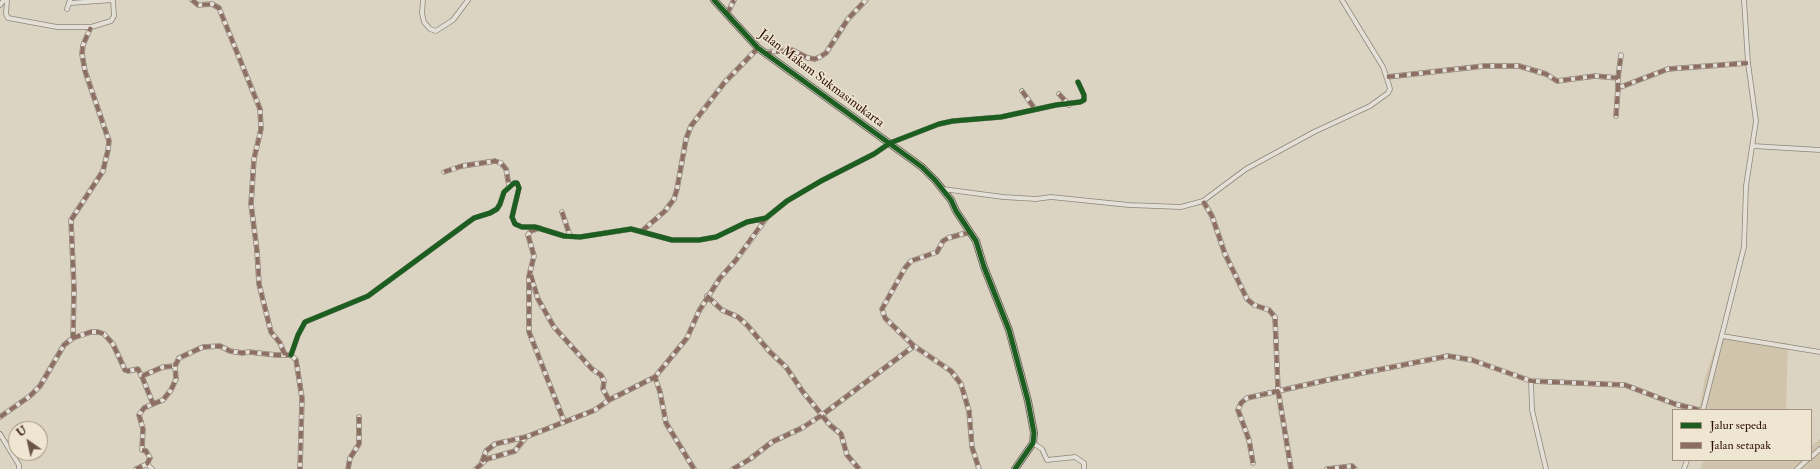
<!DOCTYPE html>
<html>
<head>
<meta charset="utf-8">
<style>
	body { margin:0 }
	#map { position:relative; width:1820px; height:469px; overflow:hidden; background:#dcd4c2; font-family:"IM FELL Double Pica",serif }
	canvas { display:block }
	.legend { position:absolute; left:1672px; top:409px; width:140px; height:52px; box-sizing:border-box; background:#efe6d1; border:1px solid #a29180; margin:0; padding:5px 7px; list-style:none; font-size:12px; color:#2f1107 }
	.legend li { display:flex; align-items:center; gap:8px; height:20px }
	.legend b { width:20px; border:1px solid #a29180 }
	.north { position:absolute; left:8px; top:421px; width:40px; height:40px; box-sizing:border-box; background:#efe6d1; border:1px solid #a29180; border-radius:50%; rotate:326deg; font-size:11px; font-weight:700; line-height:16px; text-align:center; color:#2f1107 }
	.north::after { content:''; display:block; margin:auto; width:14px; height:18px; background:#6c5548; clip-path:polygon(50% 0,100% 100%,50% 72%,0 100%) }
</style>
</head>
<body>
<div id="map">
<canvas width="1820" height="469"></canvas>
<ul class="legend">
<li><b style="height:5px;background:#1b5e20"></b>Jalur sepeda</li>
<li><b style="height:5px;background:#8d6e63"></b>Jalan setapak</li>
</ul>
<div class="north">U</div>
</div>
<script>
const ctx = document.querySelector('canvas').getContext('2d');
ctx.lineJoin = 'round';
function fill(path, color) { ctx.fillStyle = color; ctx.fill(path, 'evenodd'); }
const shape = rows => new Path2D(rows.map(r => 'M' + r).join(''));
function stroke(path, color, width, dash) { ctx.strokeStyle = color; ctx.lineWidth = width; ctx.lineCap = dash ? 'butt' : 'round'; ctx.setLineDash(dash || []); ctx.stroke(path); }
function label(font, color, halo, rows, align = 'center') {
  ctx.font = font + ' "IM FELL Double Pica",serif'; ctx.lineWidth = 3; ctx.setLineDash([]); ctx.textBaseline = 'middle'; ctx.strokeStyle = halo; ctx.fillStyle = color; for (const [text, x, y, turn = 0] of rows) {
    ctx.save(); ctx.translate(x, y); ctx.rotate((+turn || 0) * Math.PI / 180); ctx.textAlign = isNaN(turn) ? turn : align; if (halo) ctx.strokeText(text, 0, 0); ctx.fillText(text, 0, 0); ctx.restore();
  }
}
fill(shape([
	[1719,337,1788,343,1786,410,1699,410,1705,377],
	[1820,439,1820,469,1700,469,1704,460,1811,460,1811,446]
]), '#d0c4ac');
const street = shape([
	[7,0,6,14,8,18,57,27,91,27,111,21,114,16,113,0],
	[192,0,198,5,212,4,219,8,260,109,261,129,254,159,251,204,257,251,259,284,271,332,280,343,285,355],
	[423,0,422,13,424,22,430,29,436,31,453,20,468,0],
	[70,3,113,0],
	[0,5,4,0],
	[67,9,70,0],
	[727,14,734,0],
	[765,52,792,50,808,58,815,59,820,57,826,53,848,19,866,0],
	[1387,77,1484,66,1519,66,1546,74,1557,81,1595,76,1618,78,1618,88,1668,69,1748,63],
	[1618,78,1621,55],
	[1022,91,1035,109],
	[1059,94,1069,105],
	[1616,116,1618,88],
	[1753,146,1820,150],
	[444,172,462,166,495,161,501,163,506,169,509,186],
	[943,189,1003,197,1036,199,1051,197,1129,205,1181,207,1203,201,1246,169,1314,132,1370,106,1388,93,1390,89,1389,85,1383,67,1342,0],
	[1203,201,1212,216,1225,254,1247,299,1254,305,1269,310,1275,317,1278,390,1291,469],
	[562,212,570,236],
	[540,228,531,231,528,235,534,256,529,276,529,332,564,421],
	[642,231,665,211,674,199,677,189,686,139,691,126,724,83,758,48],
	[970,232,948,238,943,241,937,252,911,261,905,268,882,309,885,318,914,346,951,371,961,384,969,411,972,447,979,469],
	[530,274,538,299,554,327,592,369,601,375,604,381,603,389,609,400],
	[707,296,722,310,738,317,747,325,770,352,786,367,803,392,830,425,841,434,847,455,859,469],
	[1722,336,1820,352],
	[73,338,91,332,98,332,104,334,113,344,125,370,128,371,138,369,143,379,153,404,144,408,139,415,143,429,142,450,146,451,150,458,147,464,136,469],
	[291,355,298,335,305,322,368,296,474,218,490,213,497,209,500,204,504,192,514,183,517,183,519,188,512,217,515,224,522,227,535,227,564,236,580,237,631,229,672,240,699,240,716,237,747,222,766,218,787,201,821,181,874,154,890,143,939,124,953,121,1001,117,1056,105,1080,102,1084,100,1084,95,1078,82],
	[142,376,163,367,175,366],
	[1531,381,1532,410,1546,469],
	[153,404,163,400,171,390,176,379,175,366,179,358,203,347,220,346,230,351,242,353,249,352,276,355,291,355,296,360,302,398,300,469],
	[1703,410,1744,247,1746,186,1756,121,1748,63,1744,0],
	[0,417,30,396,40,386,64,345,73,338,74,289,71,220,103,171,108,150,109,141,85,71,82,54,83,45,91,27],
	[0,434,19,465,19,469],
	[1033,443,1042,449,1047,460,1075,457,1084,463,1084,469],
	[1811,457,1820,449],
	[482,462,486,451,495,444,526,437,595,410,609,400,655,377],
	[1253,463,1249,440,1238,410,1241,403,1247,398,1332,379,1448,356,1472,360,1531,381,1625,385,1675,404,1699,410],
	[147,464,152,469],
	[348,469,350,458,359,444,359,417],
	[476,469,487,459,515,451,526,437],
	[694,469,666,423,660,392,655,377,687,338,699,311,720,278,736,260,766,219],
	[733,469,750,459,772,442,802,428,822,415,914,346],
	[1327,469,1352,466,1355,469],
	[1684,469,1687,460],
	[1797,469,1807,460]
]);
const secondary = shape([
	[714,0,758,48,922,167,935,180,951,200,956,211,976,241,984,267,1009,330,1028,401,1034,433,1033,443,1015,469]
]);
stroke(street, '#8e867b', 5.5);
stroke(secondary, '#766d62', 8);
stroke(street, '#e4e0d7', 4);
stroke(secondary, '#e4e0d7', 6);
stroke(shape([
	[192,0,198,5,212,4,219,8,260,109,261,129,254,159,251,204,257,251,259,284,271,332,280,343,285,355],
	[727,14,734,0],
	[764,53,792,50,808,58,815,59,820,57,826,53,848,19,866,0],
	[1387,77,1484,66,1519,66,1546,74,1557,81,1595,76,1618,78,1618,88,1668,69,1748,63],
	[1618,78,1621,55],
	[1022,91,1035,109],
	[1059,94,1069,105],
	[1616,116,1618,88],
	[444,172,462,166,495,161,501,163,506,169,509,186],
	[1203,201,1212,216,1225,254,1247,299,1254,305,1269,310,1275,317,1278,390,1291,469],
	[562,212,570,236],
	[537,229,531,231,528,235,534,256,529,276,529,332,564,421],
	[642,231,665,211,674,199,677,189,686,139,691,126,724,83,758,48],
	[971,232,948,238,943,241,937,252,911,261,905,268,882,309,885,318,914,346,951,371,961,384,969,411,972,447,979,469],
	[531,275,538,299,554,327,592,369,601,375,604,381,603,389,609,400],
	[707,296,722,310,738,317,747,325,770,352,786,367,803,392,830,425,841,434,847,455,859,469],
	[73,338,91,332,98,332,104,334,113,344,125,370,128,371,138,369,143,379,153,404,144,408,139,415,143,429,142,450,146,451,150,458,147,464,136,469],
	[142,376,163,367,175,366],
	[153,404,163,400,171,390,176,379,175,366,179,358,203,347,220,346,230,351,242,353,249,352,276,355,291,355,296,360,302,398,300,469],
	[0,417,30,396,40,386,64,345,73,338,74,289,71,220,103,171,108,150,109,141,85,71,82,54,83,45,91,27],
	[482,462,486,451,495,444,526,437,595,410,609,400,655,377],
	[1253,463,1249,440,1238,410,1241,403,1247,398,1332,379,1448,356,1472,360,1531,381,1625,385,1675,404,1699,410],
	[348,469,350,458,359,444,359,417],
	[476,469,487,459,515,451,526,437],
	[694,469,666,423,660,392,655,377,687,338,699,311,720,278,736,260,766,218],
	[733,469,750,459,772,442,802,428,822,415,914,346],
	[1327,469,1352,466,1355,469]
]), '#8d6e63', 4, [8, 4]);
stroke(shape([
	[714,0,758,48,922,167,935,180,951,200,956,211,976,241,984,267,1009,330,1028,401,1034,433,1033,443,1015,469],
	[291,355,298,335,305,322,368,296,474,218,490,213,497,209,500,204,504,192,514,183,517,183,519,188,512,217,515,224,522,227,535,227,564,236,580,237,631,229,672,240,699,240,716,237,747,222,766,218,787,201,821,181,874,154,890,143,939,124,953,121,1001,117,1056,105,1080,102,1084,100,1084,95,1078,82]
]), '#1b5e20', 5);
label('13px', '#2f1107', '#efe6d1', [
	["Jalan Makam Sukmasinukarta",821,79,37]
]);
</script>
</body>
</html>
